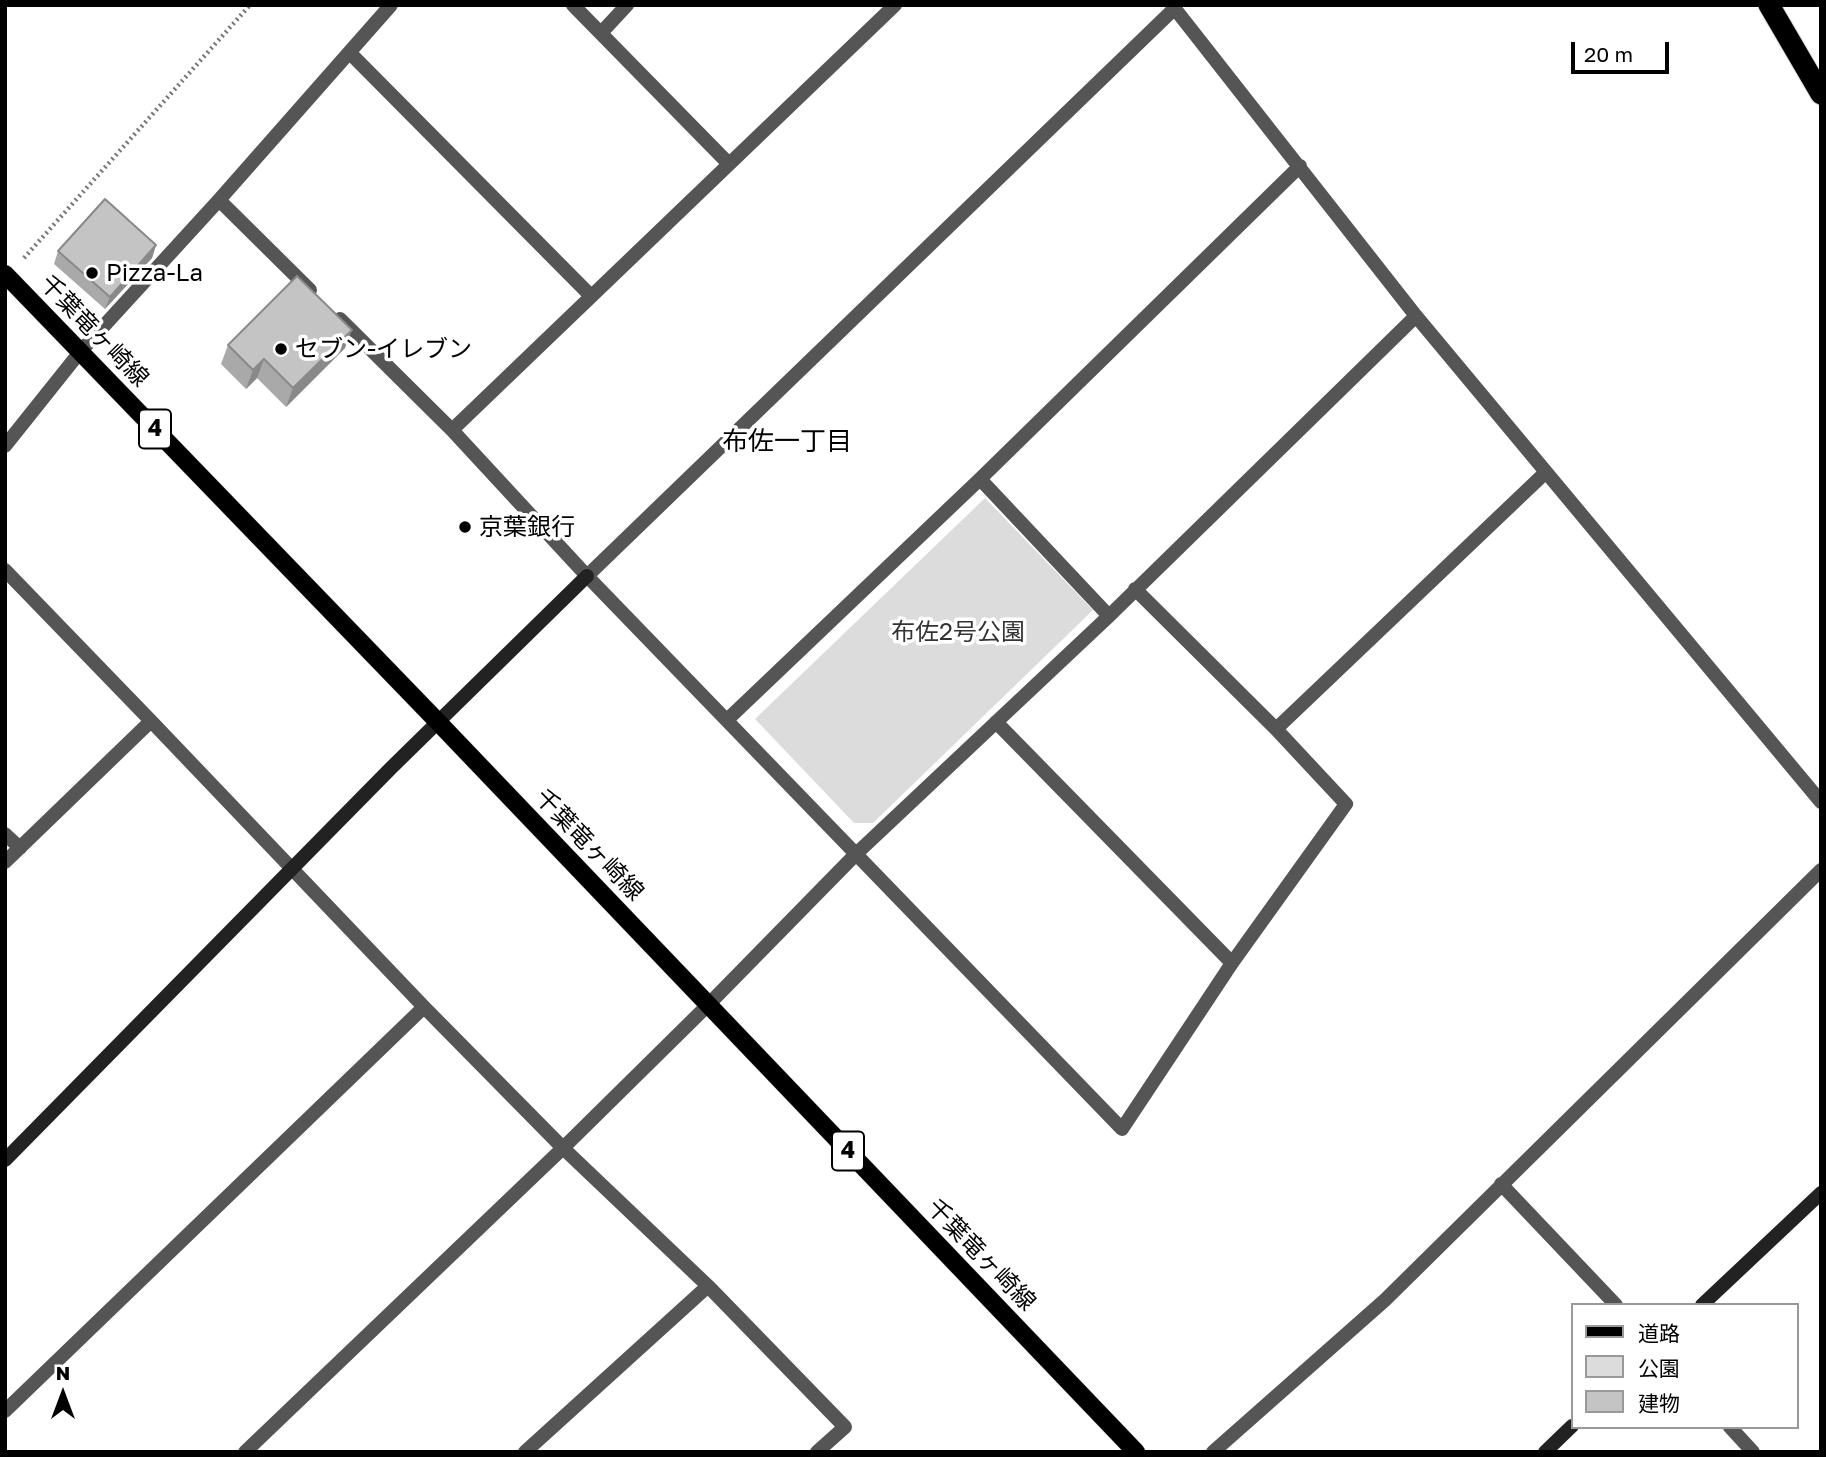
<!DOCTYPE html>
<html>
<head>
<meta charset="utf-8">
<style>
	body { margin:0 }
	#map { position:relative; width:1826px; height:1457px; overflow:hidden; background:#fff; font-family:"Golos Text","Noto Sans JP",sans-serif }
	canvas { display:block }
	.frame { position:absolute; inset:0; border:7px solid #000; pointer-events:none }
	.legend { position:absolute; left:1571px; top:1303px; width:228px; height:126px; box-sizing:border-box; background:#fff; border:2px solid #999; margin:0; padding:9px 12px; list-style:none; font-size:21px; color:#000 }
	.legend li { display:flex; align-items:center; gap:14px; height:35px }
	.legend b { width:35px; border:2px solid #999 }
	.north { position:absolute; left:28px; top:1359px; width:70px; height:70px; -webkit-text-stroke:5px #fff; paint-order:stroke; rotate:0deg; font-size:19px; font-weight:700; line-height:28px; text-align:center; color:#000 }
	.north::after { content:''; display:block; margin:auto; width:24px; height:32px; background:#000; clip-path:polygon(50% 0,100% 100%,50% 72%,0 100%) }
	.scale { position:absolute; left:1571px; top:42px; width:98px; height:32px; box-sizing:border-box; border:4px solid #000; border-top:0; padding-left:9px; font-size:21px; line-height:24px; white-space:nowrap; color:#000; -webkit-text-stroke:5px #fff; paint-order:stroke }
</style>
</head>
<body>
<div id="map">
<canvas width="1826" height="1457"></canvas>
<div class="frame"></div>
<ul class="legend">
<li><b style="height:9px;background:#000"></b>道路</li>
<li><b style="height:19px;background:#dcdcdc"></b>公園</li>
<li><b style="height:19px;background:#c4c4c4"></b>建物</li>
</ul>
<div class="north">N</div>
<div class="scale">20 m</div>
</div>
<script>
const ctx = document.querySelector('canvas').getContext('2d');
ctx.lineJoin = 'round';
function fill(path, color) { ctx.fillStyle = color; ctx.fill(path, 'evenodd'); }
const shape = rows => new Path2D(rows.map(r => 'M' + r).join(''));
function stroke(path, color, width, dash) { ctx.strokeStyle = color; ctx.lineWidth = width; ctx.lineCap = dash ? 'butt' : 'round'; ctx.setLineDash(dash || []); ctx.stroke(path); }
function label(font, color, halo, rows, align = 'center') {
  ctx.font = font + ' "Golos Text","Noto Sans JP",sans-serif'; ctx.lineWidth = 7; ctx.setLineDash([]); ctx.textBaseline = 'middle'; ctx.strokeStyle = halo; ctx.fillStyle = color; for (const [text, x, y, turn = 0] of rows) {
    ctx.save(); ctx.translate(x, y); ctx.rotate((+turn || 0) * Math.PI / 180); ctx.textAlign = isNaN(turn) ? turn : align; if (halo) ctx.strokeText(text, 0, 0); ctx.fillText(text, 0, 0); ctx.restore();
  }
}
fill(shape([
	[985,498,1093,610,873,823,854,823,755,719]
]), '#dcdcdc');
const primary = shape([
	[5,274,438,722,1136,1452]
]);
const highway = shape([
	[1769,5,1821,94]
]);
stroke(primary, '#dbdbdb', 19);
stroke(highway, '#dbdbdb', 23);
stroke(shape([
	[24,258,250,5]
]), '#777', 4.5, [2, 3.5]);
stroke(shape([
	[573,5,729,164],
	[1172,5,1416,316,1821,802],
	[601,33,627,5],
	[350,53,590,295],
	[219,200,310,290],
	[340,319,452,430,587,576,1122,1129,1232,963,1346,804,1276,729,1135,589],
	[452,430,895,5],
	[5,446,80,352,219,200,391,5],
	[980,479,1109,616],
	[5,570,151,721,5,862],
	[587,576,1175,8],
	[728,719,980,479,1300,166],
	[151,721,424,1007,563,1148,708,1286,845,1427,817,1452],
	[996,722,1232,963],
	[1276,729,1546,472],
	[5,834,20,848],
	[1501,1184,1616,1305],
	[5,1411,424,1007],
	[1730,1427,1753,1452],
	[245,1452,563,1148,708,1005,856,854,1109,616,1416,316],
	[525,1452,708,1286],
	[1213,1452,1385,1300,1821,870]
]), '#555', 14);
stroke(shape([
	[5,1160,391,768,587,576],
	[1702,1305,1821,1193],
	[1545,1452,1572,1426]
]), '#222', 14);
stroke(primary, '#000', 18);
stroke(highway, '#000', 21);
fill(shape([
	[156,245,152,258,105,309,54,264,58,251],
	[228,345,345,348,286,407,257,378,246,389,221,364]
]), '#a9a9a9');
fill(shape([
	[156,245,152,258,105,309,110,297],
	[352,330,345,348,286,407,293,388],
	[264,359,257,378,246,389,253,370]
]), '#898989');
const building = shape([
	[105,199,156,245,110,297,58,251,105,199],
	[297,276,352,330,293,388,264,359,253,370,228,345,297,276]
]);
fill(building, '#c4c4c4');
stroke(building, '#898989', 2);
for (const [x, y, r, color] of [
	[92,273,7,"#000"],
	[281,349,7,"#000"],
	[465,527,7,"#000"]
]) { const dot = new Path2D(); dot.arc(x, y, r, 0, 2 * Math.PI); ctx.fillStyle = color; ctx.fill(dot); stroke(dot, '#fff', 2.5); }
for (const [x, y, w] of [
	[155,429,32],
	[848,1151,32]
]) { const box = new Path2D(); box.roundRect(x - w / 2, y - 19.5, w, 39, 5); ctx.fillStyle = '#fff'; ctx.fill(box); stroke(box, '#000', 2); }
label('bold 23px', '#000', null, [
	["4",155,429],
	["4",848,1151]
]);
label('24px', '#000', '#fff', [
	["Pizza-La",106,273],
	["セブン-イレブン",295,349],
	["京葉銀行",479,527]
], 'left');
label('24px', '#000', '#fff', [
	["千葉竜ヶ崎線",94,331,46],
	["千葉竜ヶ崎線",589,845,46],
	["千葉竜ヶ崎線",981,1255,46]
]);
label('24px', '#333', '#fff', [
	["布佐2号公園",958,632]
]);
label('26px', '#000', '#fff', [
	["布佐一丁目",787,442]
]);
</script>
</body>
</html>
